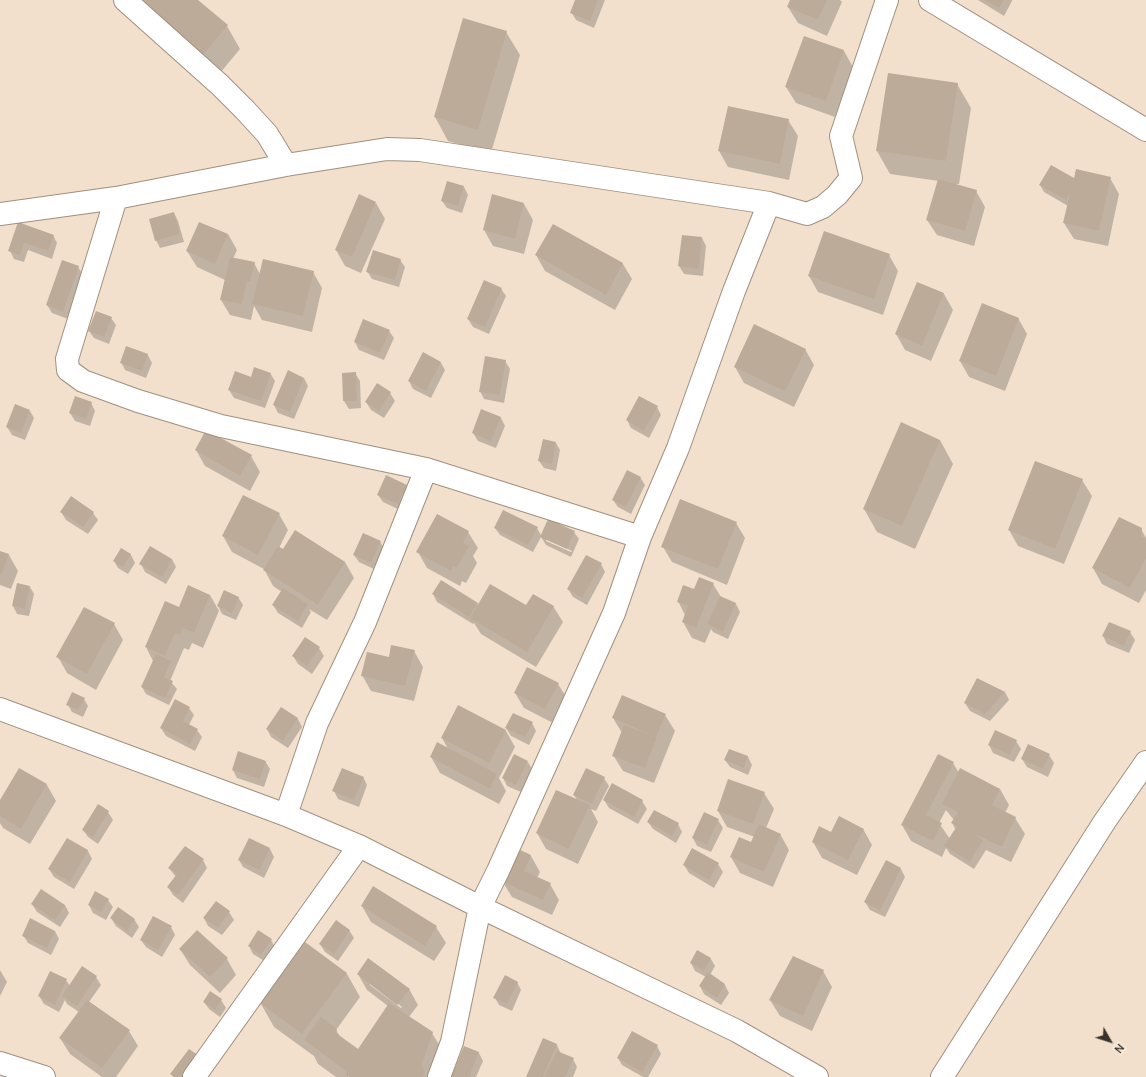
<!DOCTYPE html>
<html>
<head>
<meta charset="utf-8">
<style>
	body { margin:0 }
	#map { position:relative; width:1146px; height:1077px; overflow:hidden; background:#f2e0cd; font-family:Manrope,sans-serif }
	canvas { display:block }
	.north { position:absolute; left:1090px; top:1021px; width:40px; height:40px; -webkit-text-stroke:3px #fceede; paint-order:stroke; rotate:129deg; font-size:11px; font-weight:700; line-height:16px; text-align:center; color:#39322b }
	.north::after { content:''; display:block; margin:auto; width:14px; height:18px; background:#39322b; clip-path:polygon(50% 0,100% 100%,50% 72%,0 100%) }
</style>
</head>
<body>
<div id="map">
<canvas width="1146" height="1077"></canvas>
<div class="north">N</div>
</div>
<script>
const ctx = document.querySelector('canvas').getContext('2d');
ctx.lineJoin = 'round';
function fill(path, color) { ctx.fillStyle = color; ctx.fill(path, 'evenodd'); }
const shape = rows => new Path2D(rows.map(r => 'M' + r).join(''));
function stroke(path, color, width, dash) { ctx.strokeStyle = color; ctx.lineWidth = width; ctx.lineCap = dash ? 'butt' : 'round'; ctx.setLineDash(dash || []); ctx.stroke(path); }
fill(shape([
	[197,0,227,26,240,49,210,85,148,31],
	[577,0,605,0,594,28,576,20,572,13],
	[791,0,840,0,842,2,827,36,798,23,788,7],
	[978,0,1012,0,1012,1,1004,16],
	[506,32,520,55,491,153,448,141,435,117],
	[844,51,853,67,835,117,796,103,786,87],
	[957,84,971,108,959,184,954,184,976,191,985,207,974,246,937,235,927,220,939,181,890,174,877,151],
	[788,120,798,136,789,180,728,167,719,151],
	[1110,178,1119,194,1108,246,1074,239,1064,223,1068,206,1044,192,1040,185,1074,179],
	[464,187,468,195,462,213,447,208,442,201],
	[376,203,385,219,361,273,345,266,336,250],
	[524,204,533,220,524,254,493,246,484,230],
	[174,213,178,221,184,242,160,248,156,240],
	[19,224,53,235,57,243,52,259,28,250,24,262,14,259,10,251],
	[228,234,237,250,233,259,254,263,260,274,313,272,322,288,312,332,262,320,254,306,251,320,230,315,221,300,225,280,197,267,187,251],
	[702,238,706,246,703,276,684,274,679,266],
	[536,255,623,264,632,279,615,310,545,271],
	[889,255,898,271,883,315,818,292,809,276],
	[400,260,405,267,399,287,372,279,367,271],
	[78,267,83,275,68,319,52,313,47,305],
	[918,283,944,294,953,310,931,361,905,350,896,334],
	[501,289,506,296,489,334,473,327,468,319],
	[111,318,116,325,109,344,94,338,89,331],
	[1018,318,1027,334,1005,391,969,377,960,361],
	[364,320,389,331,394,338,384,360,359,350,355,342],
	[805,349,814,365,794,407,744,383,735,367],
	[424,353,441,363,445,370,431,398,413,389,409,381],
	[148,355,152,363,146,378,125,370,121,362],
	[505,361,510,369,504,403,484,399,480,391],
	[270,373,275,381,265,408,234,398,229,390,252,378],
	[355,373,360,381,361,408,349,409,344,401,343,374],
	[304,378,308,386,294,419,278,413,274,405],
	[390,393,395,401,384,418,371,410,366,402],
	[91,403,95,411,90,426,75,421,70,413],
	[657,407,661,415,649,438,631,428,627,420],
	[30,411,34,418,25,440,12,435,7,427],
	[482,411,501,418,505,426,496,448,478,441,473,433],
	[940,440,953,464,915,549,877,532,864,509],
	[556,443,560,450,556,471,544,468,539,461],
	[196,450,251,456,260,472,250,491,205,466],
	[640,477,645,485,631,514,618,507,613,500],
	[1082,480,1092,496,1064,564,1018,546,1009,530],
	[406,485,410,493,402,511,383,502,378,495],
	[244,496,279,514,288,530,279,548,283,551,295,531,345,562,354,578,327,620,309,609,311,612,302,628,278,613,273,605,282,592,273,586,264,569,232,552,223,536],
	[61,512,93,513,98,520,88,534,66,520],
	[437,516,468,532,478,548,473,556,477,563,466,583,462,581,460,586,427,568,418,552],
	[736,523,745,538,727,585,672,562,663,547],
	[495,528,537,528,542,537,574,532,579,539,571,557,546,545,541,537,533,552,500,535],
	[546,539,572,551,571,552,546,541],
	[1141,529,1146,538,1146,590,1139,603,1102,584,1093,568],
	[380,542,385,550,376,570,359,562,354,555],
	[122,549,131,555,135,563,128,574,118,568,114,561],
	[0,552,9,555,18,571,11,589,0,585],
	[172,559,176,567,166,584,145,572,141,564],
	[601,564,605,572,587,605,573,597,568,589],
	[18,584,30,587,34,594,29,616,17,614,13,606],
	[713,584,721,597,736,604,740,612,728,639,713,632,711,629,705,643,692,638,683,622,685,615,678,601,695,591],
	[433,594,477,604,479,606,553,606,563,622,536,667,481,634,474,623,473,624,437,602],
	[210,595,219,611,203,648,192,643,189,650,184,648,170,681,177,689,169,705,146,694,142,687,153,661,146,647],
	[238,597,243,605,236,620,222,614,218,606],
	[114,624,123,640,96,690,67,673,58,657],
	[1130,632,1135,640,1129,653,1107,644,1103,636],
	[305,639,319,648,324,656,312,674,298,664,293,656],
	[414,651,423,667,414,701,371,691,362,675,390,658],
	[977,679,1005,692,1009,700,990,721,970,711,965,703],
	[558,684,568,700,555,724,524,708,515,693],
	[84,699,88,706,83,717,72,712,68,705],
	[458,706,506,731,515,747,499,778,506,791,499,804,440,773,431,757,448,749,442,738],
	[189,708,194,715,189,725,197,730,202,737,195,751,166,736,161,728],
	[281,708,298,719,302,727,288,748,271,737,267,729],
	[665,715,675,731,654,783,623,771,613,755,622,733,613,718],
	[532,723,536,731,529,745,511,736,506,728],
	[1016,741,1021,749,1014,762,993,753,989,745],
	[730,750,748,757,752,765,748,775,730,767,725,760],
	[1049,755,1054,763,1048,777,1027,767,1022,759],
	[265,761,270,769,264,787,237,778,233,770],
	[528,762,532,769,521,792,507,786,503,778],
	[953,763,959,773,1000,789,1009,805,1005,813,1015,818,1025,834,1011,862,986,850,974,869,950,854,946,848,942,857,911,841,902,825],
	[946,810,954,820,952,823,956,830,950,839,939,823],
	[20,769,47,785,56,801,30,844,3,828,0,823,0,802],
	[363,777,367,785,359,807,338,799,334,791],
	[604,778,609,786,596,811,591,809,598,822,578,864,546,849,537,833,577,800,574,795],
	[764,793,774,809,766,828,780,834,789,850,773,887,740,873,731,857,752,844,755,837,727,827,718,811],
	[604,800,642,801,647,809,638,824,609,808],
	[108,812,113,820,98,844,88,837,83,830],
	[718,820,723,828,711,852,697,846,693,838],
	[648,822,678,824,682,832,676,843,653,829],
	[863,829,872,845,857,875,822,858,813,842,832,833],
	[67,839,88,851,92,859,74,889,54,877,49,869],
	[249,839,270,849,274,857,264,878,243,867,239,860],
	[517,850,531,856,540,872,537,878,550,884,559,900,552,915,512,897,502,881],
	[203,860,207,868,183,903,173,895,168,887,176,877,169,868],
	[886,862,901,869,905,877,885,917,870,910,865,902],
	[718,864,723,872,714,888,689,873,684,865],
	[108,900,113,907,106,920,93,913,89,905],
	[32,904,65,905,69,913,60,927,37,912],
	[362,906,436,927,446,943,434,961,371,922],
	[229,912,234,920,222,935,208,926,204,918],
	[111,918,134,919,139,927,132,938,116,926],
	[171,927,175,935,162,957,146,947,141,940],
	[349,930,354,938,338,961,325,952,320,944],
	[55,931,59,939,51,955,28,943,23,935],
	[271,940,275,947,266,962,253,954,249,946],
	[305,944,347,974,360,997,336,1030,341,1038,359,1050,388,1006,367,990,358,974,409,989,418,1005,409,1017,432,1033,446,1056,439,1077,351,1077,348,1075,348,1077,336,1077,318,1064,314,1056,274,1027,261,1004],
	[370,983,402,1007,401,1008,370,985],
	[180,949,227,959,236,975,220,993,190,965],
	[711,959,715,966,710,975,725,985,729,993,721,1005,704,994,700,986,706,977,695,971,691,963],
	[0,970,7,982,0,996],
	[823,971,832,987,812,1031,780,1016,770,1000],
	[96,977,101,985,89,1002,129,1031,138,1046,116,1077,102,1077,70,1054,60,1038,79,1012,67,1004,65,1000,59,1012,44,1004,39,996,66,980,70,986],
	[517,982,521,990,512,1011,499,1005,495,998],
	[221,1000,226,1008,220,1017,209,1009,204,1002],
	[544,1039,557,1045,561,1054,573,1059,577,1067,573,1077,527,1077],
	[657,1046,661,1054,648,1077,643,1077,622,1065,618,1058],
	[465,1047,479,1053,483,1061,476,1077,452,1077]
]), '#0003');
fill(shape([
	[139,0,198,0,228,25,197,62],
	[575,0,598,0,590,21,570,13],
	[790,0,827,0,818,20,787,7],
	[985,0,1004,0,999,8],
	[463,18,507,31,478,130,434,117],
	[804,36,844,50,826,101,785,87],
	[888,73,958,83,946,161,876,151],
	[728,106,789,119,780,164,718,151],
	[1051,165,1074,178,1076,169,1111,177,1099,231,1063,223,1070,193,1066,200,1039,185],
	[938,179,977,190,965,231,926,220],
	[447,181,464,186,458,206,441,201],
	[359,194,376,202,352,257,335,250],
	[492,194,524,203,515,239,483,230],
	[174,212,180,234,155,241,149,219],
	[18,222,54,235,48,251,24,243,20,255,8,251],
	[199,222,228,234,215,264,186,251],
	[553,224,623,263,606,295,535,255],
	[824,231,890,254,874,299,808,276],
	[682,235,702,237,699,269,678,266],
	[373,250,401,259,395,280,366,272],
	[230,257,255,262,250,282,247,281,242,304,220,300],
	[263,259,314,271,303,316,252,304],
	[62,260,79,266,63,312,46,305],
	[484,280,502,288,485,327,467,319],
	[917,282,944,293,922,346,895,334],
	[982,303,1019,318,996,376,959,361],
	[96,311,112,317,104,337,88,331],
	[363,319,390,330,380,353,354,342],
	[754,324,806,349,785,391,734,367],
	[126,346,148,354,142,371,120,363],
	[423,352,441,362,426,391,408,381],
	[485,356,506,360,500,395,479,392],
	[254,367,271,373,261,401,228,390,235,371,251,377],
	[288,370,304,378,290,412,273,405],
	[356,372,357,401,343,401,342,373],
	[377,383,391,392,379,411,365,402],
	[75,396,92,402,86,419,69,413],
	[639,396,658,406,644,431,626,420],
	[15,404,30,410,21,433,6,427],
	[481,409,501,417,491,441,472,433],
	[901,422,940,440,902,526,863,509],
	[206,430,252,455,240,476,195,450],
	[543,439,556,442,552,464,538,461],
	[1035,461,1083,479,1055,549,1008,530],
	[627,470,641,477,626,507,612,500],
	[386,475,407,485,398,504,377,495],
	[243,495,280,513,258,555,222,536],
	[71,496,94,512,83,527,60,512],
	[680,499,737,522,718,569,661,547],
	[503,510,538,527,528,545,494,528],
	[437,514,469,531,463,543,469,546,457,568,453,566,451,571,416,552],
	[1119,517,1142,528,1141,536,1146,539,1146,558,1130,588,1092,568],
	[548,519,575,531,567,549,540,537],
	[295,530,345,562,318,605,263,570,278,546,283,549],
	[363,533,381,541,371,563,353,555],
	[150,546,172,559,162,577,139,564],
	[121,548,131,554,123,567,113,561],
	[0,551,9,554,2,574,0,573],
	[586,555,602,563,582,598,567,589],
	[699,577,714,583,696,628,682,622,688,606,677,602,683,585,694,589],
	[441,580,478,603,469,617,432,594],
	[17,583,30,586,25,609,12,606],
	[490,584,526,605,533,594,554,606,527,652,470,618],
	[188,585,210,595,194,633,183,628,180,635,175,633,165,656,145,647,165,601,179,607],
	[283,588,308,604,298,621,272,605],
	[224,590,239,597,232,613,217,606],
	[720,596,736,603,723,632,707,624],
	[84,607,115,623,87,674,56,657],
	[1109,622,1131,631,1124,646,1102,636],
	[305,637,320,647,307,666,292,656],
	[391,645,415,650,405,686,361,676,367,652,389,657],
	[156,654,171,661,164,677,173,681,165,698,141,687],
	[527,667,559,683,545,709,514,693],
	[977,678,1005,692,985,714,964,703],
	[72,692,85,698,78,710,66,705],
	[622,695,666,714,656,737,612,718],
	[175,699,190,707,183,721,198,729,190,744,160,728],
	[458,705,506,730,489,763,441,738],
	[281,707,298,718,283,741,266,729],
	[513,713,533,722,525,737,505,728],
	[624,725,657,737,645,768,612,756],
	[995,730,1017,740,1010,755,988,745],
	[437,742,497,774,490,789,430,757],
	[1028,744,1050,754,1043,769,1021,759],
	[729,749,748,756,744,768,724,760],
	[238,751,266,761,260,779,232,770],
	[514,754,528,761,516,785,502,778],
	[938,754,954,762,926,815,942,823,933,841,901,825],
	[19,768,47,784,21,829,0,816,0,800],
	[342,768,364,777,354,800,332,791],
	[586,768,605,777,592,804,573,795],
	[960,768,1000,789,992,805,1016,817,1002,847,974,834,983,840,970,862,944,846,957,826,951,823,958,812,942,804],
	[728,779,765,792,753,824,717,811],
	[612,783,643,800,634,817,603,800],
	[556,790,590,805,569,849,536,833],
	[98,804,109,811,93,837,82,830],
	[654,810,679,823,672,836,647,822],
	[704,812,719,819,707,845,692,838],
	[839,816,864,829,848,860,812,842,819,826,831,832],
	[759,824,781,834,764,872,730,857,739,837,751,842],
	[67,838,88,850,70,882,48,869],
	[249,838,270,848,260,870,238,860],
	[185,846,204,859,178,895,167,887,177,874,168,868],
	[516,848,531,855,524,871,551,883,543,900,501,881],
	[692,848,719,863,709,880,683,865],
	[886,860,901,868,880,910,864,902],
	[373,886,437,926,425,946,361,906],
	[41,889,65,905,55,920,31,904],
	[95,891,109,899,101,912,88,905],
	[216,901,230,911,218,928,203,918],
	[118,907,135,919,127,931,110,918],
	[153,916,172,926,158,950,140,940],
	[30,918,55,931,47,948,22,936],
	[336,920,350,930,334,954,319,944],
	[197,930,228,958,210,977,179,949],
	[258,930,272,939,261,955,248,946],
	[305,942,347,973,302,1034,260,1003],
	[697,950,711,958,704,971,690,963],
	[793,956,824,970,803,1016,769,1000],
	[368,958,410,989,397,1005,357,974],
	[82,966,97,976,77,1006,62,996],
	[50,971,67,979,55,1005,38,996],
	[708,972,725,984,717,998,699,986],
	[505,975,518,982,507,1004,493,998],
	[210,991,222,999,215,1010,203,1002],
	[87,1000,130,1030,102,1068,59,1038],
	[389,1003,433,1032,422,1064,425,1074,421,1077,349,1077,345,1074,346,1071,304,1040,321,1017,337,1029,336,1033,358,1049],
	[632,1031,658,1045,642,1072,617,1058],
	[543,1038,557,1044,543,1077,526,1077],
	[464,1046,479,1052,469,1077,451,1077],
	[189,1049,202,1058,188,1077,174,1077,170,1074],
	[557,1051,574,1058,565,1077,544,1077]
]), '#bcab99');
const minor = shape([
	[125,0,220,85,245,110,267,134,286,165],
	[930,0,1146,130],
	[116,198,67,359,68,370,83,381,138,401,221,426,426,469,640,537],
	[0,214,116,198,286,165,387,149,420,150,769,203,807,214,823,207,837,195,851,178,841,136,887,0],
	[0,709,286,815,359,846,480,907,737,1031,817,1077],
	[286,815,317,723,365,622,426,469],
	[0,1063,44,1077],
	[194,1077,359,846],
	[439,1077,452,1042,480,907,498,871,614,613,640,537,678,448,734,291,769,203],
	[942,1077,1105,821,1146,762]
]);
stroke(minor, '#a1907f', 24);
stroke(minor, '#fff', 22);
</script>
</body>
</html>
